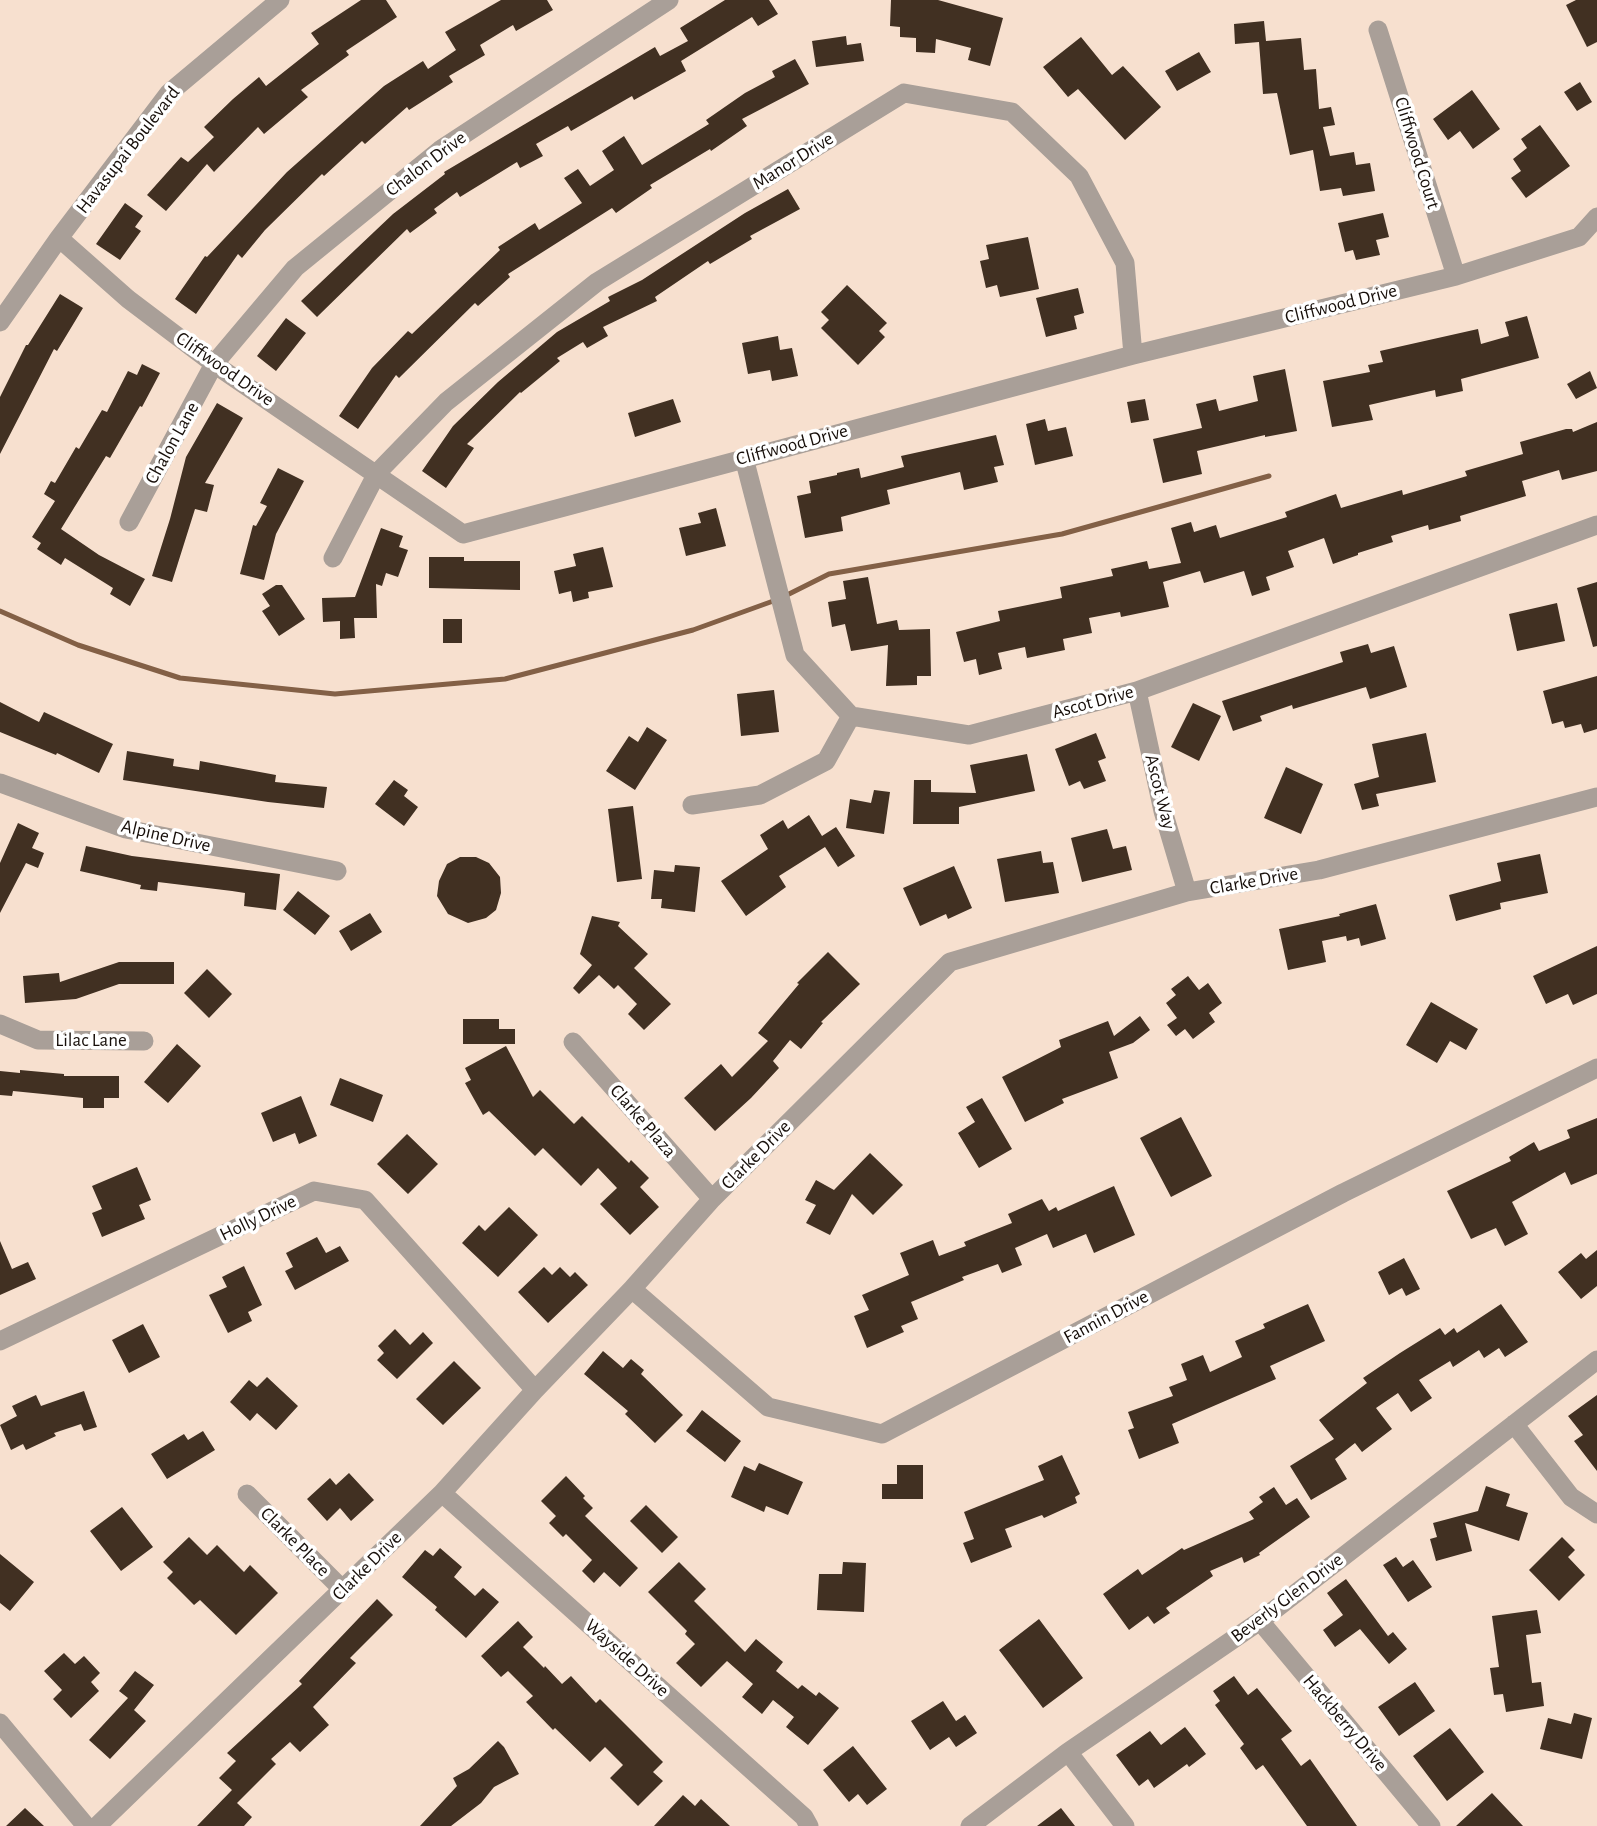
<!DOCTYPE html>
<html>
<head>
<meta charset="utf-8">
<style>
	body { margin:0 }
	canvas { display:block; background:#f7e0cf }
</style>
</head>
<body>
<canvas width="1597" height="1826"></canvas>
<script>
const ctx = document.querySelector('canvas').getContext('2d');
ctx.lineJoin = 'round';
const shape = rows => new Path2D(rows.map(r => 'M' + r).join(''));
function stroke(path, color, width, dash) { ctx.strokeStyle = color; ctx.lineWidth = width; ctx.lineCap = dash ? 'butt' : 'round'; ctx.setLineDash(dash || []); ctx.stroke(path); }
function fill(path, color) { ctx.fillStyle = color; ctx.fill(path, 'evenodd'); }
function label(font, color, halo, rows, align = 'center') {
  ctx.font = font + ' "Alegreya Sans",sans-serif'; ctx.lineWidth = 7; ctx.setLineDash([]); ctx.textBaseline = 'middle'; ctx.strokeStyle = halo; ctx.fillStyle = color; for (const [text, x, y, turn = 0] of rows) {
    ctx.save(); ctx.translate(x, y); ctx.rotate((+turn || 0) * Math.PI / 180); ctx.textAlign = isNaN(turn) ? turn : align; if (halo) ctx.strokeText(text, 0, 0); ctx.fillText(text, 0, 0); ctx.restore();
  }
}
stroke(shape([
	[785,596,829,574,1062,534,1269,476],
	[0,611,78,645,180,678,335,694,505,679,693,630,776,600]
]), '#836046', 5);
fill(shape([
	[361,0,386,0,397,17,346,51,349,55,301,90,308,97,264,134,258,127,214,172,207,164,166,211,147,195,181,157,188,162,214,137,204,127,233,99,259,77,266,86,319,44,311,33],
	[501,0,547,0,553,10,516,31,513,25,480,45,485,55,449,76,453,82,409,110,407,107,365,144,362,141,324,176,322,174,265,230,242,258,238,254,196,314,175,299,205,256,207,257,287,172,384,86,423,61,428,69,456,50,445,32],
	[725,0,769,0,778,14,758,26,752,17,681,61,686,71,634,100,632,96,571,131,568,126,536,144,543,156,520,168,517,162,460,197,457,192,434,209,437,213,410,233,407,229,317,317,301,301,393,214,445,174,444,172,655,47,660,56,688,41,680,28],
	[891,0,938,0,1003,18,990,66,968,60,971,48,936,39,935,53,916,52,916,38,900,37,900,27,890,26],
	[1576,0,1597,0,1597,42,1587,47,1566,5],
	[1264,21,1266,41,1301,38,1304,70,1316,69,1319,109,1331,107,1335,125,1323,127,1330,156,1354,152,1356,165,1370,163,1375,191,1343,196,1341,188,1320,191,1313,150,1290,155,1277,93,1263,94,1259,42,1235,44,1234,24],
	[846,36,847,45,861,43,864,61,816,67,812,41],
	[1081,37,1112,75,1123,66,1161,107,1125,140,1078,89,1068,97,1043,67],
	[1199,52,1211,72,1177,91,1165,71],
	[795,59,809,84,742,119,747,126,711,151,710,149,650,185,652,188,616,213,612,208,508,274,510,277,478,306,475,303,399,378,396,375,358,429,339,416,372,368,408,331,412,334,500,250,498,247,535,223,539,230,582,203,564,178,578,169,590,186,614,170,602,151,624,136,642,165,709,124,706,120,745,93,775,77,772,71],
	[1580,82,1592,102,1577,111,1564,92],
	[1472,90,1500,129,1473,149,1460,131,1448,140,1433,119],
	[1540,125,1570,166,1526,198,1511,178,1521,171,1513,159,1527,148,1521,139],
	[788,189,800,209,750,236,752,239,710,264,708,261,655,297,657,301,603,327,608,336,587,348,583,342,557,358,560,361,521,393,520,392,467,444,474,448,446,488,422,471,453,426,498,382,557,332,610,301,608,297,642,280,745,213],
	[125,203,143,216,135,227,141,231,120,260,96,244],
	[1383,213,1389,237,1376,240,1380,255,1356,260,1353,250,1345,252,1338,223],
	[1028,237,1039,289,1000,297,997,285,986,288,980,261,989,259,986,245],
	[847,285,887,323,879,331,885,337,858,365,821,328,829,320,821,312],
	[1078,288,1084,313,1074,316,1077,329,1046,337,1036,298],
	[60,294,83,308,57,351,54,349,0,454,0,397,26,345,28,345],
	[1527,316,1539,358,1461,379,1463,391,1436,397,1435,390,1369,405,1373,420,1332,427,1323,381,1370,372,1368,365,1383,362,1380,351,1478,329,1481,344,1509,336,1505,322],
	[286,318,306,333,276,371,257,356],
	[778,336,780,350,792,348,798,376,772,381,770,370,748,374,742,343],
	[142,364,160,373,142,407,140,406,110,458,106,456,61,529,99,555,145,579,130,606,110,594,113,588,65,558,61,565,37,549,41,543,32,537,55,501,44,494,51,481,55,483,76,447,79,449,102,410,107,412,128,371,137,375],
	[1285,369,1297,431,1265,437,1265,435,1197,451,1202,474,1163,483,1153,439,1202,428,1196,404,1216,399,1219,411,1258,401,1253,376],
	[1590,371,1597,388,1576,399,1567,384],
	[673,399,681,422,635,437,628,413],
	[1145,399,1149,420,1131,423,1127,402],
	[217,403,243,418,205,483,214,485,207,512,195,509,172,582,152,576,170,519,186,457],
	[1045,419,1048,431,1066,427,1073,456,1035,465,1026,424],
	[1597,422,1597,471,1562,480,1559,470,1522,481,1526,496,1460,516,1461,521,1429,530,1428,525,1391,536,1393,542,1358,553,1358,555,1333,564,1324,538,1288,551,1294,567,1266,577,1270,590,1252,596,1244,571,1204,583,1200,571,1163,582,1169,607,1121,617,1120,612,1089,618,1092,633,1063,639,1065,650,1027,658,1025,647,998,653,1002,669,979,675,976,659,964,662,956,632,1000,621,998,611,1062,598,1060,587,1113,576,1111,569,1147,561,1149,569,1181,563,1171,528,1191,522,1194,532,1216,525,1220,538,1287,517,1285,512,1336,494,1341,508,1402,490,1403,495,1467,476,1465,471,1523,454,1520,442,1566,429,1572,429,1573,432],
	[996,435,1004,465,994,467,998,482,964,490,960,472,887,490,890,504,841,517,843,531,805,538,797,496,811,493,809,481,837,475,837,473,859,468,861,478,904,467,901,456],
	[278,468,304,481,276,534,264,580,240,574,253,525,256,526,267,506,260,503],
	[716,508,726,546,686,556,679,528,701,523,698,513],
	[381,528,403,536,399,547,408,550,398,577,386,573,382,586,376,584,377,618,354,618,355,638,340,639,340,621,323,622,322,598,355,597],
	[603,547,613,587,588,592,589,598,573,602,571,591,559,594,554,571,576,566,573,554],
	[429,557,464,557,464,561,520,561,520,590,429,588],
	[868,577,877,624,897,620,899,630,930,629,931,676,917,676,917,685,886,686,888,645,851,651,845,624,832,627,828,602,846,599,843,581],
	[1597,582,1597,646,1593,647,1577,588],
	[276,585,282,585,305,619,279,636,262,611,270,606,262,594],
	[1557,603,1565,641,1517,651,1509,614],
	[443,619,462,619,462,643,443,643],
	[1368,644,1371,653,1394,646,1407,687,1370,699,1366,687,1293,709,1292,705,1260,716,1262,721,1233,731,1222,701,1343,662,1340,652],
	[1597,676,1597,729,1584,733,1581,724,1565,728,1563,721,1552,724,1543,691],
	[774,690,779,732,741,736,737,694],
	[0,702,39,722,44,712,113,744,99,773,57,753,56,755,0,732],
	[1193,703,1221,716,1199,761,1171,747],
	[647,727,667,740,635,790,606,771,629,736,638,742],
	[1096,733,1106,758,1098,761,1106,781,1084,789,1080,781,1069,786,1055,749],
	[1426,733,1436,782,1376,794,1379,806,1362,810,1354,784,1379,777,1372,744],
	[127,751,174,759,173,766,199,770,200,761,276,775,275,782,327,787,324,808,268,802,123,780],
	[1027,754,1035,791,959,807,959,824,913,824,914,780,931,780,931,792,976,793,970,765],
	[1286,767,1323,784,1301,834,1264,818],
	[394,780,408,790,404,796,418,807,404,826,375,804],
	[874,790,890,792,884,834,846,828,850,799,871,803],
	[633,806,642,879,617,882,608,809],
	[809,815,822,836,836,827,855,856,838,867,825,847,779,876,786,887,746,916,721,881,768,849,760,835,783,820,788,829],
	[18,823,39,833,32,848,44,853,38,868,26,863,0,913,0,863],
	[1107,829,1113,849,1126,846,1132,870,1082,882,1071,838],
	[86,846,132,856,280,874,276,910,244,906,245,893,232,891,158,882,157,891,140,889,141,885,80,871],
	[1041,851,1043,863,1053,862,1059,893,1005,902,997,859],
	[1540,854,1548,893,1500,903,1501,909,1456,921,1449,895,1501,881,1497,863],
	[460,857,476,857,489,863,500,877,501,893,496,910,486,918,468,923,448,914,437,896,439,881,447,864],
	[675,865,700,867,695,912,661,908,662,899,651,899,654,870,674,872],
	[954,866,972,908,948,919,946,914,920,926,903,888],
	[298,891,330,916,315,935,283,910],
	[1376,904,1386,939,1361,946,1359,938,1347,941,1346,936,1322,941,1326,962,1288,970,1279,929,1340,916,1339,914],
	[370,913,382,932,351,951,339,931],
	[592,916,620,922,618,926,648,954,634,968,671,1004,644,1030,628,1014,637,1004,618,985,614,989,599,975,579,994,573,988,592,965,580,954],
	[1597,946,1597,994,1573,1005,1568,994,1546,1004,1533,976],
	[828,952,860,984,821,1022,823,1023,801,1049,790,1040,773,1061,779,1068,751,1098,715,1131,684,1098,721,1064,732,1077,768,1041,758,1033,799,984,797,983],
	[119,962,174,962,174,984,119,984,76,999,25,1003,23,976,59,973,60,982],
	[207,969,232,994,209,1018,184,993],
	[1188,976,1199,990,1208,983,1222,1003,1209,1013,1215,1022,1193,1039,1185,1029,1176,1036,1167,1025,1177,1018,1166,1003,1176,995,1171,989],
	[1431,1002,1478,1029,1466,1050,1450,1041,1437,1063,1406,1045],
	[1140,1016,1150,1030,1133,1043,1109,1052,1118,1078,1062,1099,1064,1103,1025,1122,1002,1077,1061,1047,1059,1040,1108,1021,1114,1036],
	[463,1019,499,1019,499,1029,515,1029,515,1044,463,1044],
	[177,1044,201,1066,168,1103,144,1082],
	[506,1046,533,1097,540,1090,574,1124,582,1116,629,1163,631,1160,649,1178,640,1187,659,1207,630,1235,600,1204,617,1188,598,1168,581,1186,543,1148,535,1156,489,1111,483,1115,465,1083,471,1080,465,1068],
	[20,1070,64,1074,64,1076,119,1076,119,1098,104,1098,104,1108,83,1108,83,1098,13,1091,12,1096,0,1095,0,1071,20,1073],
	[340,1078,383,1095,373,1122,330,1105],
	[301,1096,317,1136,299,1144,295,1133,273,1142,261,1113],
	[982,1098,1012,1149,979,1168,958,1133,975,1122,966,1107],
	[1181,1117,1212,1176,1171,1197,1140,1138],
	[1597,1118,1597,1174,1571,1185,1565,1172,1512,1202,1528,1234,1505,1246,1496,1228,1471,1239,1447,1191,1511,1161,1509,1157,1534,1142,1539,1151,1570,1138,1567,1130],
	[407,1134,438,1164,408,1194,377,1164],
	[870,1153,903,1185,873,1215,852,1194,830,1235,806,1223,816,1205,805,1200,816,1180,834,1190],
	[137,1167,151,1200,139,1205,145,1219,102,1237,92,1213,102,1209,92,1186],
	[1114,1186,1135,1235,1094,1253,1086,1234,1053,1248,1047,1234,1015,1248,1022,1265,1002,1273,998,1264,962,1277,964,1280,911,1302,918,1319,901,1326,904,1332,867,1348,854,1316,869,1310,862,1295,909,1275,900,1253,933,1240,939,1256,966,1246,964,1242,1012,1223,1008,1214,1042,1199,1049,1211,1056,1207,1058,1211],
	[509,1207,538,1235,498,1277,462,1243,479,1225,485,1231],
	[317,1237,326,1253,340,1246,349,1261,295,1290,285,1271,293,1267,286,1253],
	[0,1241,12,1269,28,1262,36,1279,0,1295],
	[1597,1250,1597,1286,1581,1299,1558,1272,1581,1253,1586,1259],
	[1404,1258,1420,1289,1406,1296,1402,1288,1389,1295,1378,1272],
	[244,1266,262,1305,248,1312,252,1321,228,1333,209,1295,227,1287,222,1277],
	[544,1267,552,1275,560,1267,570,1277,575,1272,588,1285,548,1323,518,1292],
	[1308,1304,1325,1341,1270,1366,1276,1379,1172,1424,1179,1443,1139,1459,1128,1430,1134,1428,1128,1412,1173,1396,1169,1387,1187,1380,1181,1364,1203,1355,1210,1372,1242,1357,1235,1341,1265,1328,1263,1324],
	[1501,1304,1528,1342,1505,1357,1499,1348,1484,1358,1479,1350,1453,1367,1450,1361,1419,1380,1432,1398,1411,1412,1398,1393,1376,1408,1392,1429,1362,1452,1355,1443,1335,1459,1347,1479,1311,1500,1290,1466,1334,1439,1319,1420,1367,1383,1363,1378,1400,1353,1440,1328,1445,1335,1454,1328,1457,1333],
	[143,1324,160,1357,129,1373,112,1340],
	[395,1329,410,1345,423,1332,433,1343,397,1379,377,1360,384,1353,378,1346],
	[603,1351,623,1368,631,1359,644,1370,641,1374,683,1415,655,1443,625,1414,628,1411,584,1374],
	[454,1361,481,1388,443,1425,416,1399],
	[267,1377,298,1406,276,1430,257,1413,250,1421,230,1402,249,1380,257,1387],
	[84,1391,97,1427,84,1431,81,1424,54,1433,56,1436,26,1450,23,1444,11,1450,0,1425,17,1416,12,1406,36,1395,41,1406],
	[1597,1395,1597,1471,1574,1441,1583,1435,1568,1416],
	[702,1410,741,1441,725,1462,686,1431],
	[203,1431,215,1450,167,1479,151,1454,184,1434,188,1440],
	[1062,1455,1080,1494,1075,1497,1077,1503,1044,1518,1042,1515,1005,1529,1012,1547,971,1563,963,1543,974,1539,964,1512,1044,1480,1038,1466],
	[759,1463,803,1482,788,1515,766,1506,764,1512,731,1497,744,1466,755,1471],
	[897,1465,923,1465,923,1499,882,1499,882,1484,897,1484],
	[349,1473,374,1500,351,1521,340,1508,327,1521,307,1499,330,1478,336,1485],
	[566,1476,585,1496,583,1498,593,1508,585,1516,638,1568,620,1587,604,1572,594,1583,582,1571,592,1560,566,1534,563,1537,549,1523,556,1516,541,1501],
	[1486,1486,1510,1494,1506,1506,1528,1513,1519,1541,1465,1523,1472,1551,1436,1561,1430,1539,1437,1537,1433,1523,1478,1511],
	[1274,1487,1286,1505,1297,1498,1310,1517,1259,1553,1260,1555,1244,1563,1242,1557,1210,1571,1213,1576,1166,1608,1170,1613,1154,1624,1148,1616,1129,1630,1103,1594,1138,1569,1142,1575,1182,1548,1184,1550,1254,1519,1249,1512,1263,1502,1259,1497],
	[646,1505,678,1537,662,1553,630,1521],
	[122,1507,153,1547,121,1571,90,1531],
	[189,1537,207,1555,217,1545,244,1572,250,1565,278,1593,236,1635,200,1600,194,1605,167,1578,173,1572,163,1562],
	[1562,1537,1575,1550,1568,1557,1585,1575,1559,1601,1529,1570],
	[440,1548,462,1567,454,1577,475,1596,483,1588,499,1602,466,1638,435,1610,437,1607,402,1577,425,1550,433,1556],
	[0,1554,34,1582,10,1611,0,1603],
	[1396,1557,1403,1567,1413,1560,1432,1587,1408,1602,1383,1565],
	[679,1562,706,1589,694,1601,745,1652,756,1639,783,1662,776,1671,798,1689,802,1685,816,1696,819,1692,839,1708,808,1745,786,1727,794,1717,773,1700,762,1714,742,1697,753,1684,727,1661,701,1687,676,1663,695,1644,685,1634,687,1631,648,1592],
	[843,1562,866,1563,864,1612,817,1610,819,1574,842,1574],
	[1346,1579,1388,1636,1393,1632,1407,1649,1389,1664,1360,1629,1335,1647,1323,1630,1343,1615,1327,1593],
	[377,1599,393,1615,350,1658,356,1663,313,1707,329,1725,300,1752,290,1742,271,1759,276,1764,237,1803,252,1817,244,1826,197,1826,232,1790,219,1778,236,1761,227,1753,302,1684,299,1681],
	[1537,1610,1541,1633,1526,1635,1532,1683,1541,1682,1544,1706,1506,1712,1503,1694,1494,1695,1490,1668,1499,1667,1492,1616],
	[1039,1619,1083,1678,1043,1708,999,1650],
	[518,1621,533,1637,523,1647,544,1668,545,1666,562,1684,571,1676,596,1703,600,1699,663,1762,653,1772,663,1781,638,1806,610,1778,623,1765,605,1747,590,1762,555,1728,553,1730,526,1702,533,1696,508,1671,501,1677,481,1656],
	[64,1653,75,1664,84,1656,100,1673,91,1682,99,1691,71,1718,53,1699,62,1690,44,1671],
	[135,1671,154,1685,134,1710,146,1721,110,1759,89,1740,128,1698,119,1691],
	[1234,1676,1248,1695,1257,1688,1292,1731,1281,1739,1301,1766,1310,1759,1357,1826,1307,1826,1263,1765,1256,1770,1240,1748,1244,1744,1215,1705,1220,1701,1213,1691],
	[1415,1682,1435,1711,1399,1736,1378,1707],
	[943,1701,956,1721,965,1715,977,1733,956,1747,949,1737,930,1750,911,1721],
	[1574,1713,1592,1718,1582,1759,1540,1749,1548,1718,1571,1724],
	[1185,1727,1206,1754,1189,1767,1187,1764,1154,1788,1148,1779,1139,1786,1116,1755,1150,1731,1161,1745],
	[1450,1728,1484,1772,1447,1801,1413,1756],
	[498,1741,504,1747,519,1774,494,1787,481,1803,451,1826,420,1826,457,1786,453,1778,469,1769],
	[853,1746,887,1789,867,1805,858,1794,849,1802,823,1770],
	[1492,1793,1523,1826,1456,1826],
	[683,1795,695,1806,701,1799,730,1826,654,1826],
	[25,1808,44,1826,6,1826],
	[1061,1808,1075,1826,1037,1826]
]), '#413022');
stroke(shape([
	[1378,30,1456,276],
	[59,238,128,299,214,364,463,534,1133,355,1456,276,1579,237,1597,217],
	[0,322,59,238,169,93,280,0],
	[744,458,795,655,851,716,969,735,1137,691,1597,525],
	[129,522,214,364,295,268,440,150,669,0],
	[333,558,377,473,446,402,597,282,904,93,1012,112,1079,176,1125,263,1133,355],
	[1137,691,1163,811,1187,892],
	[0,783,126,829,337,871],
	[692,805,760,795,826,761,851,716],
	[0,1024,38,1040,144,1041],
	[573,1042,712,1199],
	[632,1289,768,1407,882,1434,1343,1193,1597,1068],
	[0,1341,314,1191,365,1200,535,1390],
	[1514,1424,1571,1497,1597,1514],
	[442,1493,804,1817,809,1826],
	[247,1494,343,1590],
	[1260,1621,1431,1826],
	[0,1723,86,1826],
	[1068,1752,1125,1826],
	[97,1826,442,1493,535,1390,632,1289,712,1199,950,962,1187,892,1319,870,1597,797],
	[970,1826,1068,1752,1260,1621,1597,1360]
]), '#a99f98', 19);
label('19px', '#160e09', '#fff', [
	["Havasupai Boulevard",128,150,-52],
	["Cliffwood Court",1417,153,73],
	["Manor Drive",793,161,-32],
	["Chalon Drive",426,164,-37],
	["Cliffwood Drive",1341,304,-14],
	["Cliffwood Drive",225,369,35],
	["Chalon Lane",172,443,-61],
	["Cliffwood Drive",792,445,-15],
	["Ascot Drive",1093,702,-15],
	["Ascot Way",1160,792,76],
	["Alpine Drive",166,836,13],
	["Clarke Drive",1254,881,-10],
	["Lilac Lane",91,1040],
	["Clarke Plaza",643,1121,49],
	["Clarke Drive",756,1155,-45],
	["Holly Drive",258,1218,-26],
	["Fannin Drive",1106,1317,-28],
	["Clarke Place",295,1542,45],
	["Clarke Drive",367,1566,-45],
	["Beverly Glen Drive",1287,1598,-37],
	["Wayside Drive",627,1658,42],
	["Hackberry Drive",1345,1723,50]
]);
</script>
</body>
</html>
